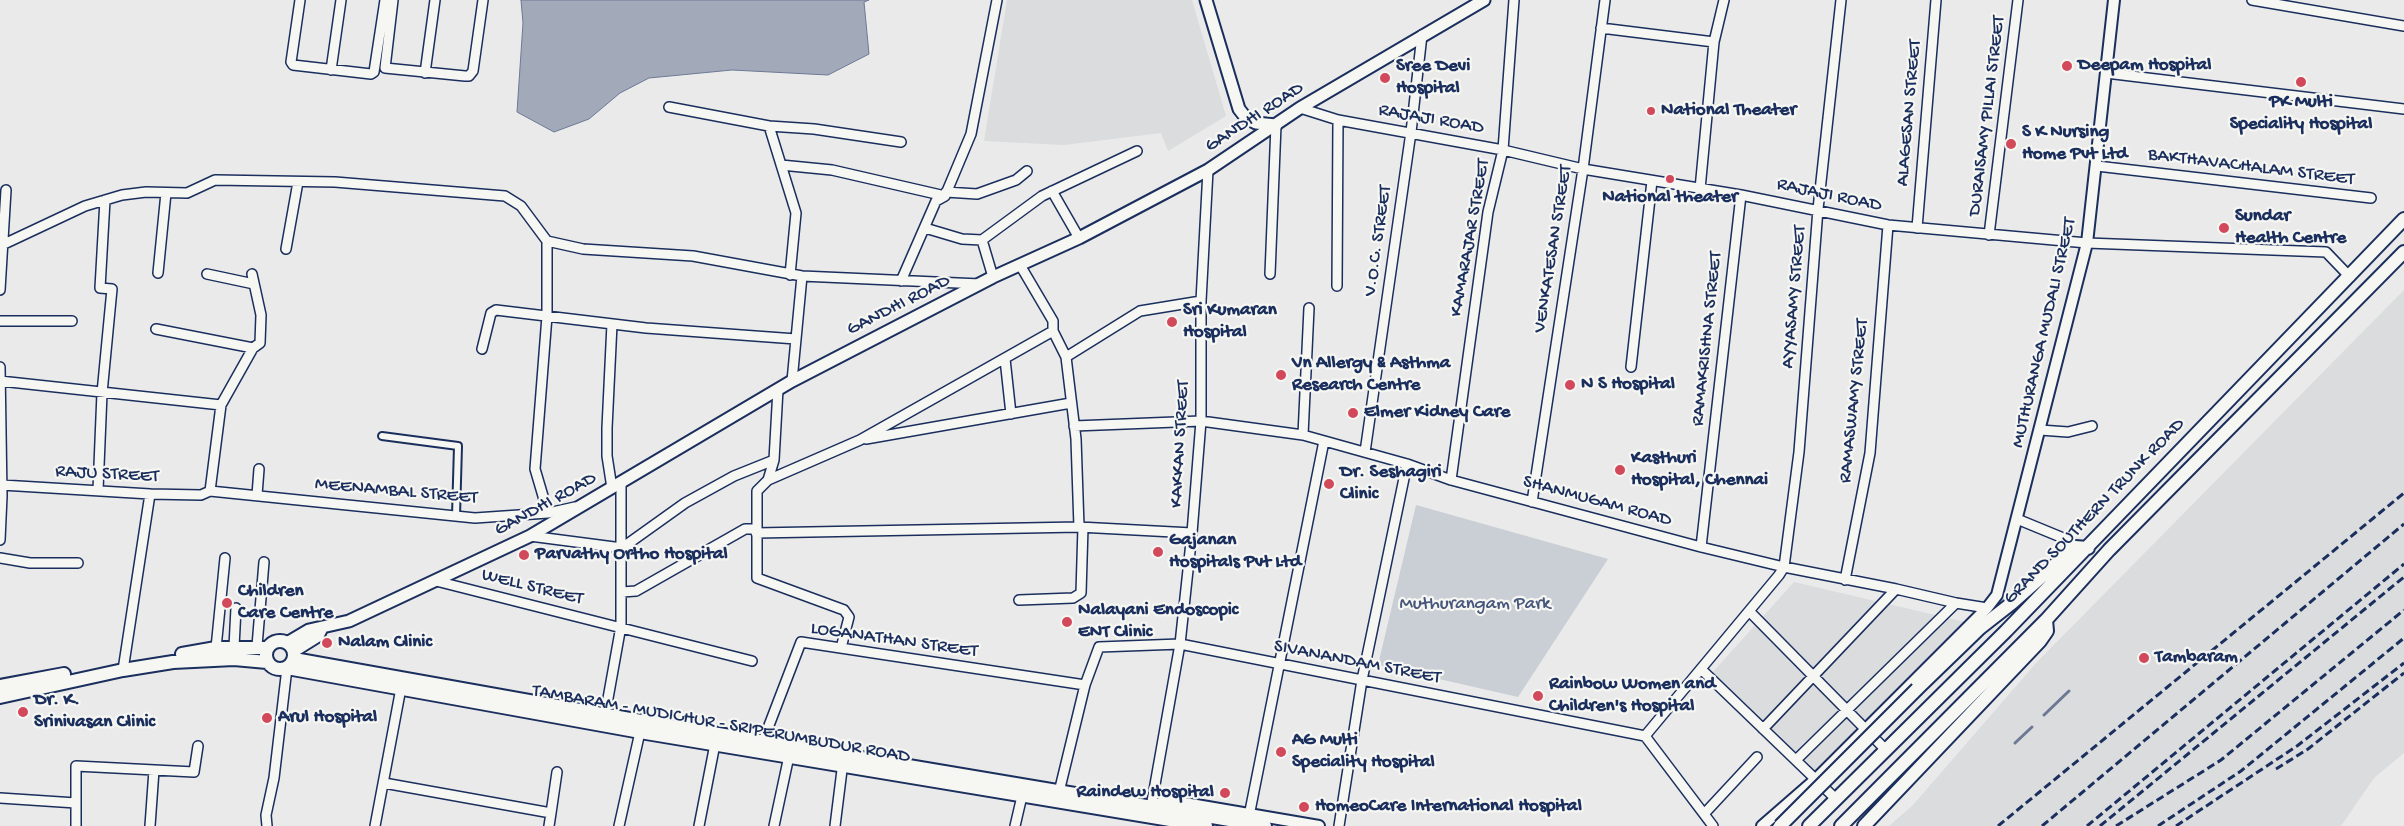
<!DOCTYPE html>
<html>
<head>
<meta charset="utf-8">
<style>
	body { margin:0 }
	canvas { display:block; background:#e9eae9 }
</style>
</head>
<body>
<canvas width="2404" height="826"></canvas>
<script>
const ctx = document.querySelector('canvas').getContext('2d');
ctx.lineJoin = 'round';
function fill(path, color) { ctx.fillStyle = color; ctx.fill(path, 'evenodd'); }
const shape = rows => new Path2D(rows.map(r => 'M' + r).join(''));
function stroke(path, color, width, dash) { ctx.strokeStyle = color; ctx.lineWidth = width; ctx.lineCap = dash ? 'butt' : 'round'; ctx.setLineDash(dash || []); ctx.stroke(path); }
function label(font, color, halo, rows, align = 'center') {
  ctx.font = font + ' "Gochi Hand",sans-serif'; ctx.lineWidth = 4.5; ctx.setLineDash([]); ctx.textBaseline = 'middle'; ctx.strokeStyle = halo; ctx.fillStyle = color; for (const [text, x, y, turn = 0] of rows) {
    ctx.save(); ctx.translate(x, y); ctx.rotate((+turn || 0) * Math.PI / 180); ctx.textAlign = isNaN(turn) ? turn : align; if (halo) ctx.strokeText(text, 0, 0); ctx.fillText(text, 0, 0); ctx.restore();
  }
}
fill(shape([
	[1007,0,1192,0,1226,116,1168,151,1161,133,1064,145,984,141],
	[2404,290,2404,753,2374,778,2341,826,1889,826,1913,805,2037,662],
	[1794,582,1965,622,1816,773,1711,674]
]), '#dadcde');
fill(shape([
	[1416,505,1608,559,1518,697,1378,665]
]), '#caced5');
const water = shape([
	[521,0,869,0,864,2,869,54,828,75,732,70,649,78,620,93,589,119,554,132,517,112,523,23,521,0]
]);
fill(water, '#a2aaba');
stroke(water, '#6c7995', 1);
stroke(shape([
	[2044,715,2069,691],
	[2015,743,2032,727]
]), '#6c7995', 3);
const pedestrian = shape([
	[382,436,458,446,456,516]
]);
const minor = shape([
	[300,0,291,62,293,65,371,74,374,72,385,0],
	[393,0,385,68,465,76,469,76,473,71,483,0],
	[2252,0,2404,26],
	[1601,28,1714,42],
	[331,70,341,0],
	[425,73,435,0],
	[2106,73,2404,109],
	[669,107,769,126,796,213,790,275],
	[1300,108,1338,120,1503,150,1583,169,1741,195,1888,225,2087,243,2326,252,2350,277],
	[769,126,814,129,901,142],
	[781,165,832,170,945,196],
	[2097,166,2371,198],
	[1700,189,1714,42,1724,0],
	[1052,191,1079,238],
	[946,192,977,194,1016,180,1027,171],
	[925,228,962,239,982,240,1042,196,1137,151],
	[1917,228,1936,0],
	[1989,235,2018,0],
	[982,240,993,277],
	[547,241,547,316,535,469,548,513],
	[2,245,85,206,122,195,146,192,187,193,215,180,335,182,505,196,521,206,547,241,583,249,693,256,802,276,980,284],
	[286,249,298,182],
	[1020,265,1053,321,1053,331,1066,357,1076,439,1079,527],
	[158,273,166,193],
	[207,274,254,284],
	[1270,274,1276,125],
	[901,281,936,201,945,196,971,134,997,0],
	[1337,286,1338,120],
	[0,290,6,190],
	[0,321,72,321],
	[612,324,607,428,607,456,612,488],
	[156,329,253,348],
	[482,349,491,313,496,310,646,328,796,339],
	[1066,357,1140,311,1201,301],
	[1005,359,1011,414],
	[0,367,2,496,0,540],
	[1631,367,1652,181],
	[0,381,221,405],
	[792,381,802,276],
	[778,389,774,460,768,480,757,491,757,578,844,610,849,617,841,648],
	[1074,426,1201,421,1303,435,1407,464,1451,480,1701,547,1784,567,1896,589,1956,603,1987,608],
	[2040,430,2068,432,2092,426],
	[1303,435,1309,308],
	[866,439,1071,403],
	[1365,452,1411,132,1422,35],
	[768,480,860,440,1053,331],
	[1451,480,1488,212,1503,150,1514,0],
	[2,485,150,494,201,495,210,491,475,518,548,513,575,507],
	[98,490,102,393,112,289,100,288,105,200],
	[210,491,221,405,253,348,260,343,261,315,252,274],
	[257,495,259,469],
	[1532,502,1583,169,1605,0],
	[2017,519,2068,540,2075,547],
	[756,533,1079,527,1192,533],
	[530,536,622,548,685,503,734,476,774,460],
	[1701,547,1741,195],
	[0,558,30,563,78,563],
	[1845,580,1870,453,1888,225],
	[436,581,752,661],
	[622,592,636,591,745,529,756,529],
	[1019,600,1073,598,1081,593,1083,527],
	[1749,611,1886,750],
	[257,646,264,562],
	[234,647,236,608],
	[216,648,225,558],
	[1701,669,1836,799],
	[123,670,150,494],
	[605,715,621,626,621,484],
	[1763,729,1896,589],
	[1645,736,1779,575,1784,567,1799,452,1818,209,1841,0],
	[763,741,801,642,1085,685],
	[1796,760,1956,603],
	[384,783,551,813,549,826],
	[1059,792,1085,685,1099,647,1180,644,1645,736,1713,826],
	[0,798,76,803],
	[1151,807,1180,644,1192,533,1201,421,1201,301,1208,170],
	[551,813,557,772],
	[1704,814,1757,757],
	[1249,816,1324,441],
	[76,826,76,766,194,772,198,746],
	[150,826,154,770],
	[267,826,266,815,274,778,287,668],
	[375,826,401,688],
	[619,826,640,732],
	[699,826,715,744],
	[774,826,789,756],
	[835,826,843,762],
	[1015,826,1022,796],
	[1339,826,1362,680,1407,464]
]);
const tertiary = shape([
	[1151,807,1167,800,1319,826],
	[1762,826,1816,779,1987,608,1997,595,2087,243,2114,0]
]);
const secondary = shape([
	[1206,0,1239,109,1246,118,1256,123,1276,125],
	[287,643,309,630,349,621,530,536,792,381,993,277,1079,238,1208,170,1300,108,1484,0],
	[294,651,318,636,322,628]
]);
const primary = shape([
	'266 655a14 14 0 1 1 28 0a14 14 0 1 1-28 0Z',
	[182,654,216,648,267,648],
	[294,659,641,721,1265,826],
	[287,668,646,733,1206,826],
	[0,686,64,674],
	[1917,689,1980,628,2012,603,2075,547,2088,548],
	[0,697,123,670,173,662,234,659,267,662],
	[1809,826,2006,631,2404,219],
	[1841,826,2046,620,2109,550,2404,252],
	[1864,826,2040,641,2047,631,2046,620]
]);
stroke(pedestrian, '#1b2f5e', 10);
stroke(minor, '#1b2f5e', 12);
stroke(tertiary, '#1b2f5e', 14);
stroke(secondary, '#1b2f5e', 15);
stroke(primary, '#1b2f5e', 16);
stroke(pedestrian, '#f6f6f2', 6);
stroke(minor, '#f6f6f2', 9);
stroke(tertiary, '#f6f6f2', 10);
stroke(secondary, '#f6f6f2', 11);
stroke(primary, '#f6f6f2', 12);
stroke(shape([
	[2276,769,2308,749,2404,673],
	[1998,826,2404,493],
	[2042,826,2404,524],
	[2087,826,2404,564],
	[2100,826,2404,577],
	[2116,826,2221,760,2404,610],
	[2158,826,2241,771,2404,638],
	[2176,826,2297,746,2404,663]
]), '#1b2f5e', 3, [8, 4]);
const primaryBridge = shape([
	[1780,826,1917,689]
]);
stroke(primaryBridge, '#1b2f5e', 16, []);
stroke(primaryBridge, '#f6f6f2', 12);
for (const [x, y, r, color] of [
	[2067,66,6,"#d1495b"],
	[1385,78,6,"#d1495b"],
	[2301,82,6,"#d1495b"],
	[1651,111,5,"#d1495b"],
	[2011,144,6,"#d1495b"],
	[1670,179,5,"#d1495b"],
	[2224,228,6,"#d1495b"],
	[1172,322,6,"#d1495b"],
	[1281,375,6,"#d1495b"],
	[1570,385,6,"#d1495b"],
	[1353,413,6,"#d1495b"],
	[1620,470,6,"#d1495b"],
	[1329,484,6,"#d1495b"],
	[1158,552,6,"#d1495b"],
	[524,555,6,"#d1495b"],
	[227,603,6,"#d1495b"],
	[1067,622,6,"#d1495b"],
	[327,643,6,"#d1495b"],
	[2144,658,6,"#d1495b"],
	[1538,696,6,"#d1495b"],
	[23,712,6,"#d1495b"],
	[267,718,6,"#d1495b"],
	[1281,752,6,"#d1495b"],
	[1225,793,6,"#d1495b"],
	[1304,807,6,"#d1495b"]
]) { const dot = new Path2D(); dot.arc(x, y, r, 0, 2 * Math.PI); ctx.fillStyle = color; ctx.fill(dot); stroke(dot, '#f6f6f2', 2); }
label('bold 19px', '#1b2f5e', '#f6f6f2', [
	["Deepam Hospital",2078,66],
	["Sree Devi",1396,67],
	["Hospital",1396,89],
	["PK Multi",2301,103,"center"],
	["Speciality Hospital",2301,125,"center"],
	["National Theater",1661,111],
	["S K Nursing",2022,133],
	["Home Pvt Ltd",2022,155],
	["National theater",1670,198,"center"],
	["Sundar",2235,217],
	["Health Centre",2235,239],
	["Sri Kumaran",1183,311],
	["Hospital",1183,333],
	["Vn Allergy & Asthma",1292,364],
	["Research Centre",1292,386],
	["N S Hospital",1581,385],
	["Elmer Kidney Care",1364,413],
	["Kasthuri",1631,459],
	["Hospital, Chennai",1631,481],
	["Dr. Seshagiri",1340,473],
	["Clinic",1340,495],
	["Gajanan",1169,541],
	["Hospitals Pvt Ltd",1169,563],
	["Parvathy Ortho Hospital",535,555],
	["Children",238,592],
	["Care Centre",238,614],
	["Nalayani Endoscopic",1078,611],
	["ENT Clinic",1078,633],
	["Nalam Clinic",338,643],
	["Tambaram",2155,658],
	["Rainbow Women and",1549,685],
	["Children's Hospital",1549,707],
	["Dr. K.",34,701],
	["Srinivasan Clinic",34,723],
	["Arul Hospital",278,718],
	["AG Multi",1292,741],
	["Speciality Hospital",1292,763],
	["Raindew Hospital",1214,793,"right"],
	["HomeoCare International Hospital",1315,807]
], 'left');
label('19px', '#1b2f5e', '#f6f6f2', [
	["ALAGESAN STREET",1910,113,-85],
	["DURAISAMY PILLAI STREET",1988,116,-83],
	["GANDHI ROAD",1255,118,-33],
	["RAJAJI ROAD",1431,120,10],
	["BAKTHAVACHALAM STREET",2251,168,7],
	["RAJAJI ROAD",1829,196,12],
	["KAMARAJAR STREET",1471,238,-80],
	["V.O.C. STREET",1379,241,-82],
	["VENKATESAN STREET",1554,249,-81],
	["AYYASAMY STREET",1795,297,-85],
	["GANDHI ROAD",899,306,-27],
	["MUTHURANGA MUDALI STREET",2045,333,-77],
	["RAMAKRISHNA STREET",1708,339,-84],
	["RAMASWAMY STREET",1855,401,-84],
	["KAKKAN STREET",1181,444,-87],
	["RAJU STREET",107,475,3],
	["MEENAMBAL STREET",396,492,5],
	["SHANMUGAM ROAD",1597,502,15],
	["GANDHI ROAD",546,505,-29],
	["GRAND SOUTHERN TRUNK ROAD",2095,512,-46],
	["WELL STREET",532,588,14],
	["LOGANATHAN STREET",894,641,8],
	["SIVANANDAM STREET",1357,663,11],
	["TAMBARAM - MUDICHUR - SRIPERUMBUDUR ROAD",721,725,10]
]);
label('19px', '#47577c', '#f6f6f2', [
	["Muthurangam Park",1475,605]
]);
</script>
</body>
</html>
